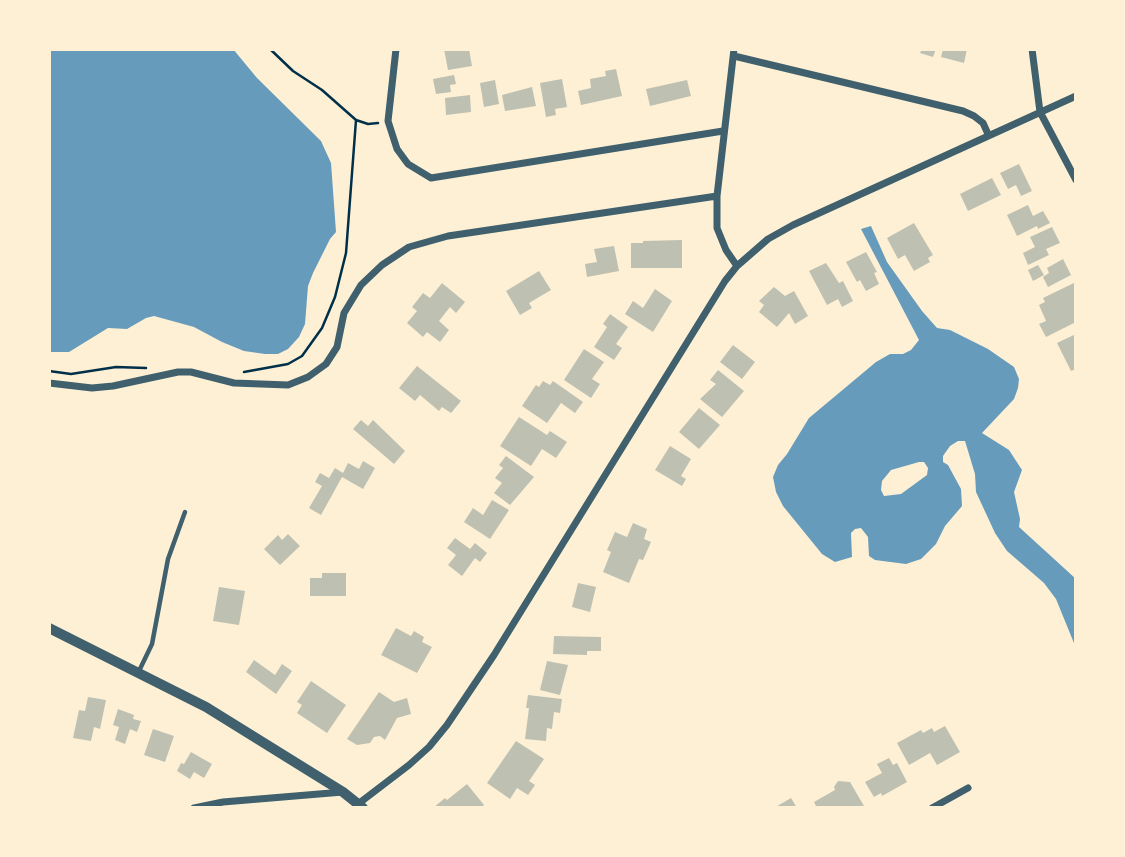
<!DOCTYPE html>
<html>
<head>
<meta charset="utf-8">
<style>
	body { margin:0 }
	#map { position:relative; width:1125px; height:857px; overflow:hidden; background:#fdf0d5; font-family:"Exo 2",sans-serif }
	canvas { display:block }
	.frame { position:absolute; inset:0; border:51px solid #fdf0d5; pointer-events:none }
</style>
</head>
<body>
<div id="map">
<canvas width="1125" height="857"></canvas>
<div class="frame"></div>
</div>
<script>
const ctx = document.querySelector('canvas').getContext('2d');
ctx.lineJoin = 'round';
function fill(path, color) { ctx.fillStyle = color; ctx.fill(path, 'evenodd'); }
const shape = rows => new Path2D(rows.map(r => 'M' + r).join(''));
function stroke(path, color, width, dash) { ctx.strokeStyle = color; ctx.lineWidth = width; ctx.lineCap = dash ? 'butt' : 'round'; ctx.setLineDash(dash || []); ctx.stroke(path); }
fill(shape([
	[49,49,233,49,257,78,321,141,331,163,336,232,330,239,313,273,308,286,305,324,299,337,288,349,278,354,265,354,244,351,222,342,194,327,154,316,146,318,127,329,108,328,69,352,49,352],
	[871,226,887,262,922,311,937,328,950,330,988,349,1014,367,1019,379,1018,388,1014,399,982,433,1009,450,1022,470,1014,492,1020,519,1019,527,1076,579,1076,648,1056,599,1044,583,1007,551,995,533,976,492,975,474,965,441,958,441,950,446,943,456,943,462,948,465,961,489,962,506,945,526,936,544,921,559,906,564,875,560,869,556,868,537,861,528,855,529,851,533,852,557,835,562,822,554,783,506,776,492,773,477,778,465,787,454,809,418,876,362,890,354,903,354,911,350,919,340,861,229],
	[919,462,924,462,928,468,927,475,901,494,884,496,881,490,882,481,891,470]
]), '#669bbc');
fill(shape([
	[444,49,469,49,472,66,448,70],
	[922,49,936,49,933,57,920,53],
	[943,49,967,49,964,63,941,57],
	[616,69,622,96,581,105,578,91,591,88,590,79,606,76,605,71],
	[454,75,456,84,450,85,451,92,436,94,433,79],
	[562,79,567,107,555,109,556,115,546,117,540,83],
	[495,80,499,104,484,107,480,83],
	[687,80,691,96,650,106,646,89],
	[532,87,536,106,505,111,502,95],
	[470,95,471,112,446,115,445,98],
	[1019,164,1032,191,1021,196,1016,185,1008,189,1000,173],
	[992,178,1001,195,968,211,960,194],
	[1028,205,1033,216,1043,211,1050,223,1038,229,1037,226,1017,236,1007,215],
	[914,223,933,255,928,258,930,262,914,271,905,255,898,259,887,238],
	[1052,227,1060,243,1046,249,1049,255,1028,265,1023,253,1035,247,1030,237],
	[682,240,682,268,631,268,631,243,643,243,643,241],
	[614,246,619,271,587,277,585,264,597,262,594,249],
	[866,252,877,272,874,273,879,284,866,291,860,280,857,282,846,262],
	[1063,259,1071,275,1048,287,1043,277,1049,273,1047,268],
	[826,263,839,283,843,281,853,301,842,307,838,299,827,305,809,271],
	[1038,265,1044,275,1033,281,1028,270],
	[539,271,551,290,529,303,532,308,520,315,506,291],
	[1076,282,1076,322,1046,337,1039,324,1046,321,1039,305,1045,302,1043,298],
	[442,283,465,302,456,313,450,307,439,321,449,330,440,342,427,332,423,337,407,323,417,311,412,307,423,293,430,298],
	[774,287,785,296,794,291,808,316,795,324,789,313,777,327,759,312,764,305,759,301],
	[655,289,672,301,653,332,625,314,633,301,643,308],
	[610,314,628,327,616,344,622,348,614,360,594,347,607,327,603,324],
	[1076,334,1076,369,1071,371,1057,343],
	[733,345,755,362,742,379,720,362],
	[584,349,604,362,592,379,600,384,591,398,564,380],
	[417,366,461,401,451,413,442,407,439,411,420,395,415,401,399,388],
	[718,370,744,391,722,417,700,399,716,384,710,380],
	[543,381,550,385,553,381,583,402,575,413,561,403,547,423,522,406,536,385,539,387],
	[699,408,720,425,699,449,679,432],
	[519,417,547,435,550,431,567,442,556,458,542,449,531,466,500,446],
	[361,420,368,426,373,420,405,451,394,464,353,429],
	[670,446,691,459,681,476,686,479,682,486,655,470],
	[506,456,534,477,510,505,494,493,502,483,495,478,503,468,499,465],
	[363,461,375,468,363,489,342,477,321,515,309,508,322,486,315,482,320,473,329,478,335,468,343,473,348,463,359,469],
	[492,500,509,510,490,539,464,522,473,508,483,515],
	[633,523,647,529,644,539,651,542,643,560,639,559,629,583,603,572,611,552,607,550,615,532,627,537],
	[288,534,300,546,280,565,264,549,278,535,282,540],
	[455,538,470,549,475,543,487,553,480,562,475,558,462,576,448,565,456,555,447,548],
	[322,573,346,573,346,596,310,596,310,578,322,578],
	[578,583,596,587,590,612,572,607],
	[219,587,245,591,239,625,213,621],
	[396,628,411,636,414,631,424,637,422,642,432,647,417,673,381,655],
	[554,636,601,637,601,651,587,651,587,655,553,654],
	[254,660,275,675,282,664,292,671,276,694,246,672],
	[547,661,568,665,560,695,540,690],
	[311,681,346,705,327,733,297,713,302,705,297,702],
	[379,692,394,702,407,698,411,714,397,718,385,740,380,736,374,737,370,743,357,745,347,739],
	[528,695,562,699,560,713,554,712,552,729,547,728,546,741,525,739,529,708,526,708],
	[88,697,106,700,100,729,94,727,91,741,73,738,79,710,85,711],
	[118,709,134,715,133,719,141,721,137,732,130,729,125,744,115,740,119,727,113,725],
	[945,726,960,752,937,765,930,753,909,765,897,743,921,730,923,733,932,728,934,732],
	[153,729,174,736,165,762,144,755],
	[516,741,544,759,529,781,535,785,528,795,517,788,510,799,487,783],
	[191,752,212,764,204,778,194,772,190,779,177,771,181,763,184,764],
	[889,758,893,765,897,763,907,782,882,796,881,793,874,797,865,782,882,773,877,764],
	[838,781,850,782,864,806,860,808,817,808,814,802,835,790,834,787],
	[467,784,484,805,481,808,433,808,445,798,447,800],
	[791,798,797,808,774,808]
]), '#bec0b2');
stroke(shape([
	[270,49,293,71,322,90,356,120,368,124,378,123],
	[49,371,71,374,116,367,146,368],
	[244,372,288,364,302,356,322,328,335,297,346,253,356,120]
]), '#003049', 2.5);
stroke(shape([
	[139,671,152,644,168,559,185,512]
]), '#3f606c', 4.5);
stroke(shape([
	[396,49,388,121,397,149,408,164,431,178,723,131],
	[734,49,717,196,717,228,726,250,737,266],
	[1032,49,1040,112,1076,180],
	[734,56,963,111,974,116,983,123,988,134],
	[49,383,92,388,113,386,178,372,191,372,234,383,288,385,308,377,326,364,337,347,344,313,361,285,382,265,409,247,448,236,717,196],
	[358,804,409,765,429,747,447,725,494,655,725,281,737,266,768,239,793,225,1076,96],
	[194,808,223,802,343,792],
	[932,808,968,788]
]), '#3f606c', 7);
stroke(shape([
	[49,628,206,707,343,792,363,808]
]), '#3f606c', 10);
</script>
</body>
</html>
